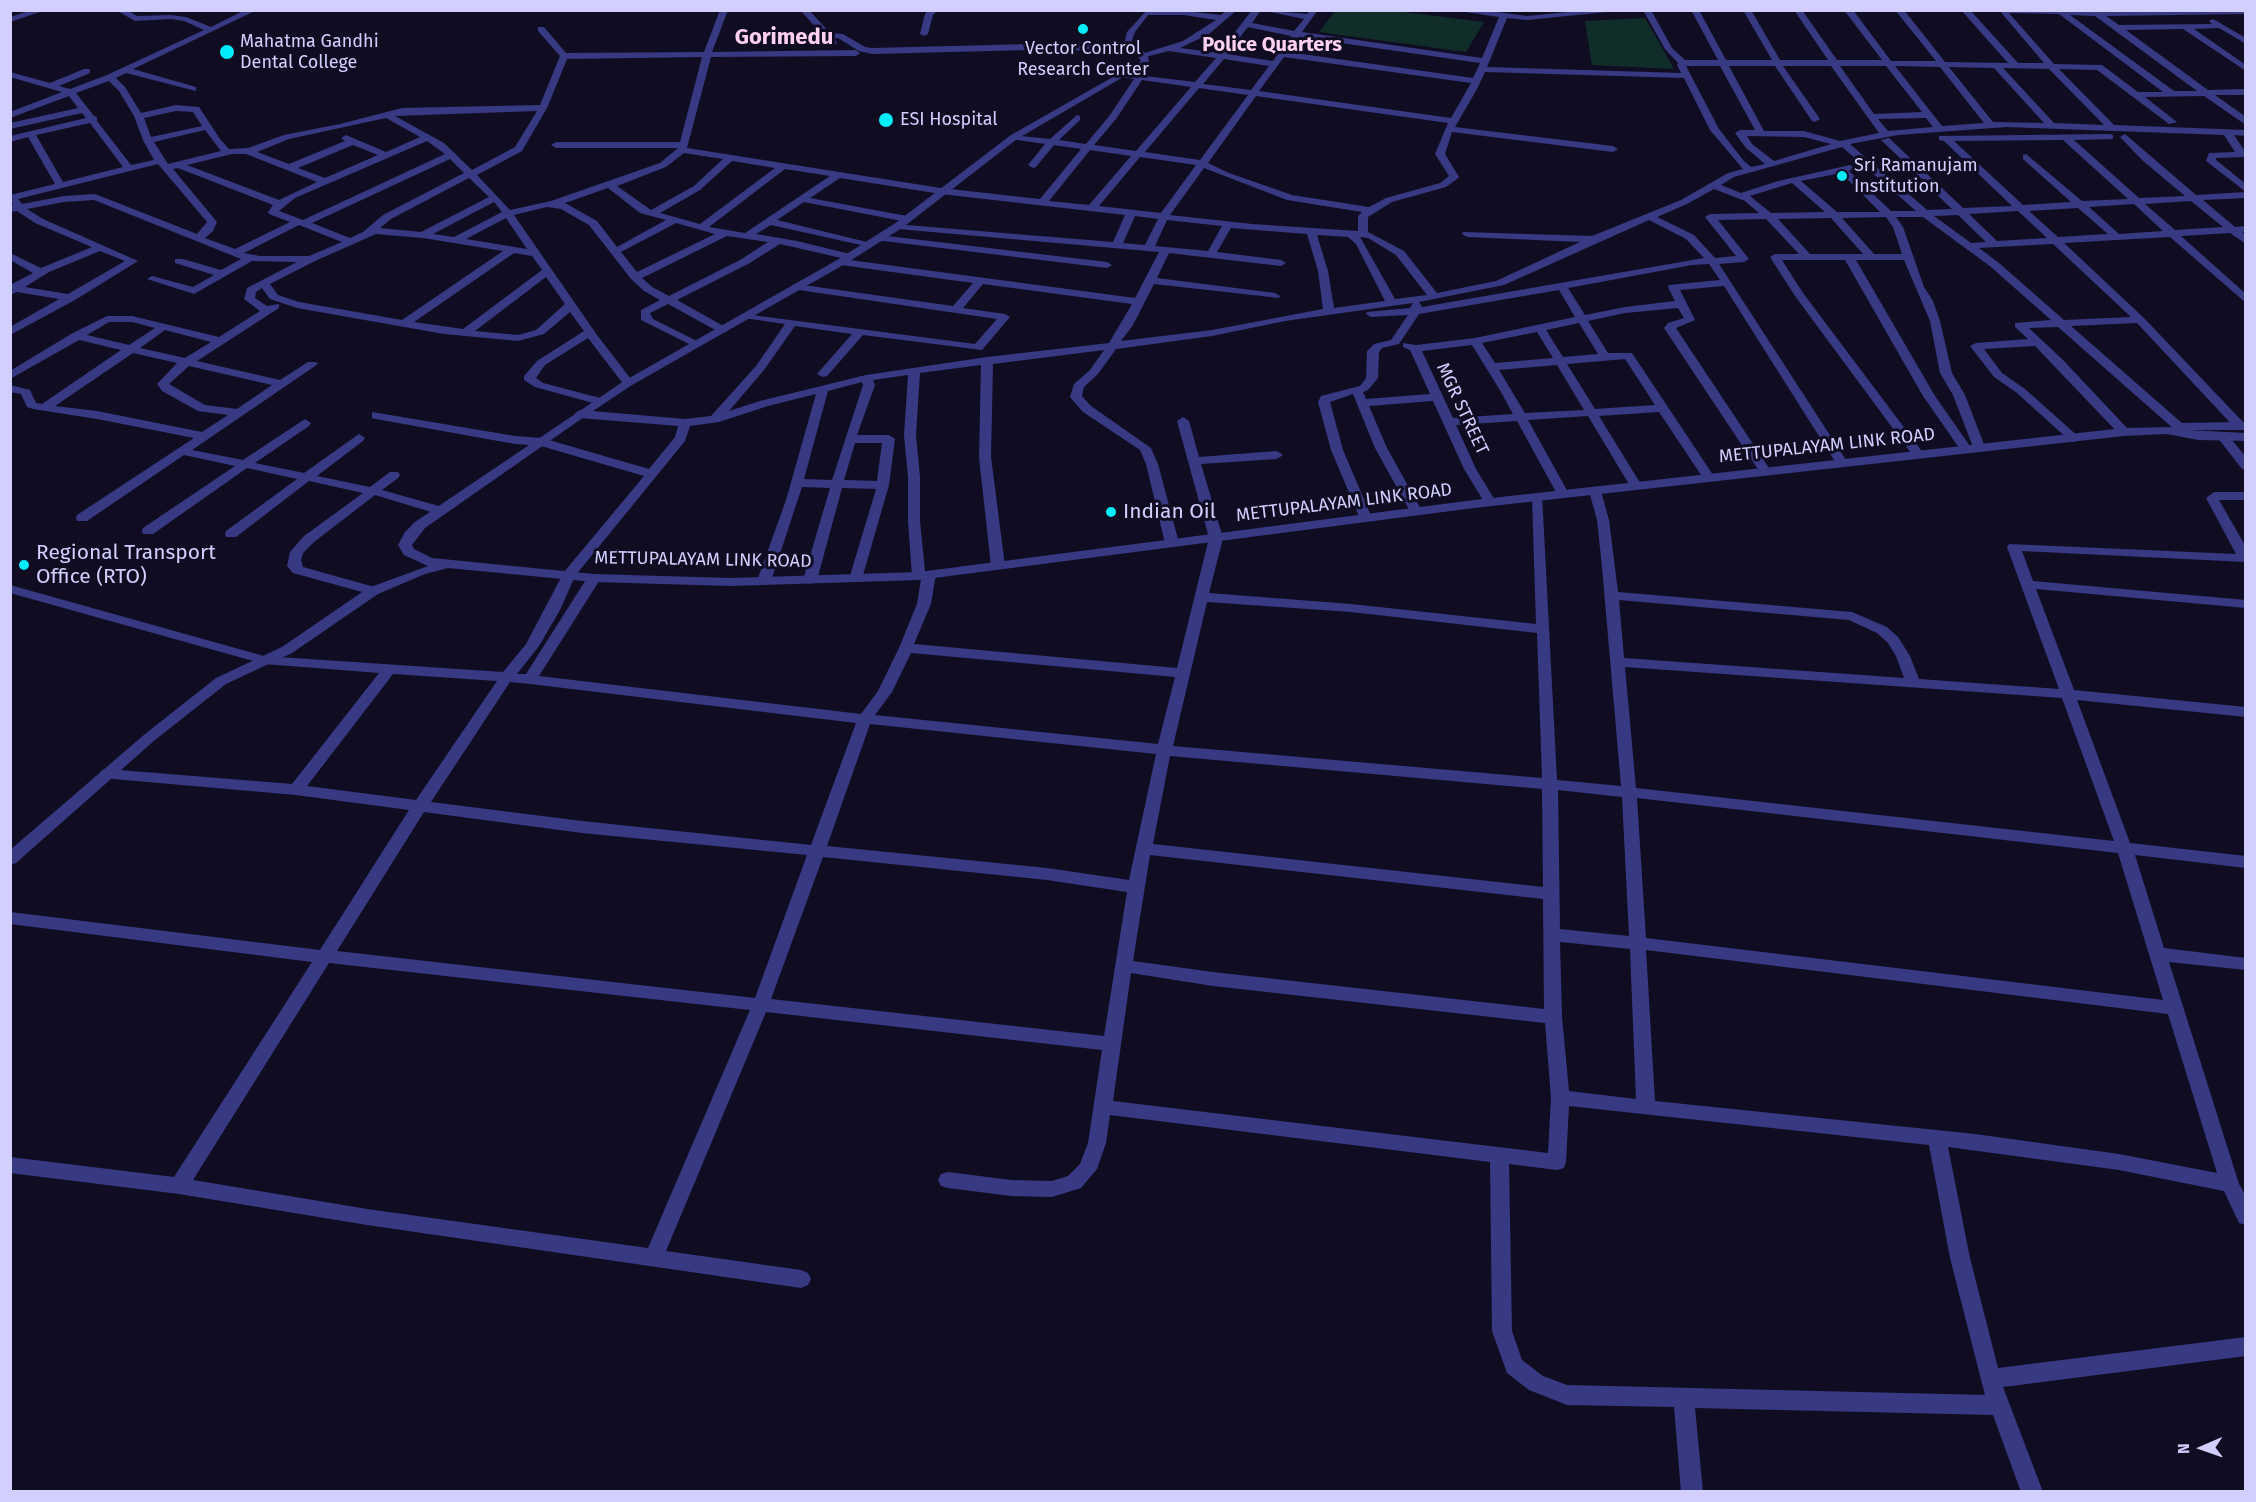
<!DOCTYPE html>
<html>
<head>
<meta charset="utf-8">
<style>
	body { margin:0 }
	#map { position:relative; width:2256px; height:1502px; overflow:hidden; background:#100d23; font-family:"Fira Sans",sans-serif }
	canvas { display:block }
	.frame { position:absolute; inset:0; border:12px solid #d2cfff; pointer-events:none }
	.north { position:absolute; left:2172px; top:1418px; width:60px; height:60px; -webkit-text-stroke:4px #100d23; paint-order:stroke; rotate:268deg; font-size:16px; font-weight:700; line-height:24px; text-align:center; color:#d2cfff }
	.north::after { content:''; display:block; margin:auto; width:21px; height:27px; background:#d2cfff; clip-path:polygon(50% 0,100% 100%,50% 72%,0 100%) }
</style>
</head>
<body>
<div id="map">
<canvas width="2256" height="1502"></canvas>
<div class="frame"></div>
<div class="north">N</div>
</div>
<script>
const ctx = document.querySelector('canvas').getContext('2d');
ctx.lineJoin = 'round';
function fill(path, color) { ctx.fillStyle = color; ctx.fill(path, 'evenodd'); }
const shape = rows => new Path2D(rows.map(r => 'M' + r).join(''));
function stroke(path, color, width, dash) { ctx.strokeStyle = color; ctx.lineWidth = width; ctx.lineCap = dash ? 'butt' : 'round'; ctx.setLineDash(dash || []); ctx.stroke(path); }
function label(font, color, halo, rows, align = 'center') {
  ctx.font = font + ' "Fira Sans",sans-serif'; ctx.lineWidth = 6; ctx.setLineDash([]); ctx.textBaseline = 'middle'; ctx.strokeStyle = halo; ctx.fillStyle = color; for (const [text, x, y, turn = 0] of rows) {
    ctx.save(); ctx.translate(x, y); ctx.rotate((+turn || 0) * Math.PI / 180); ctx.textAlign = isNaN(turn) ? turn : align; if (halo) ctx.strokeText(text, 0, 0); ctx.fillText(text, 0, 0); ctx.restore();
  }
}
fill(shape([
	[1336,10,1395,11,1484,22,1466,52,1319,32],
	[1645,18,1674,69,1592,65,1585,21]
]), '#102d2a');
fill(shape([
	[32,10,46,10,10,22,10,17,32,10],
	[116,10,127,10,137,16,171,15,186,17,211,27,245,10,257,10,133,69,196,87,196,91,126,73,116,78,125,87,141,113,176,105,199,107,220,139,229,149,248,148,284,135,340,124,402,108,540,105,560,56,538,31,538,27,544,27,566,53,704,52,720,10,728,10,712,52,856,50,860,53,856,56,711,57,687,148,941,188,1040,199,1081,149,1054,145,1036,167,1033,168,1028,165,1045,144,1011,139,1011,135,1050,139,1077,115,1080,116,1080,120,1059,140,1086,144,1110,115,1134,79,1120,77,1120,73,1195,82,1216,58,1169,51,1141,58,1141,54,1183,41,1216,20,1184,15,1148,15,1135,32,1128,51,1122,51,1127,32,1146,11,1184,11,1221,15,1227,10,1237,10,1209,34,1180,48,1219,53,1252,10,1261,10,1252,23,1294,31,1304,19,1261,10,1307,14,1310,10,1318,10,1302,32,1482,58,1499,17,1452,10,1482,10,1527,16,1588,10,1627,10,1527,20,1507,18,1487,67,1681,73,1677,65,1678,63,1665,49,1643,10,1651,10,1672,48,1685,60,1718,60,1691,10,1699,10,1726,60,1772,60,1743,10,1751,10,1780,60,1828,60,1794,10,1802,10,1837,60,1882,60,1844,10,1853,10,1891,61,1936,61,1895,10,1904,10,1945,62,2008,63,1961,10,1970,10,2018,63,2044,63,1999,10,2246,10,2246,14,2106,16,2119,25,2212,24,2209,21,2213,19,2246,38,2246,44,2219,28,2194,29,2246,65,2246,71,2183,29,2126,30,2208,90,2246,89,2246,95,2215,95,2246,117,2246,125,2204,96,2145,97,2177,122,2169,124,2097,70,2059,69,2114,125,2246,130,2246,136,2234,135,2246,153,2245,157,2216,158,2216,160,2246,184,2246,192,2206,161,2209,153,2235,152,2224,135,2006,127,1898,135,1850,144,1896,184,1925,182,1881,140,1889,138,1963,208,2012,206,1944,141,1939,140,1939,136,2110,134,2113,135,2113,139,2074,140,2139,198,2185,196,2142,160,2120,137,2125,134,2196,195,2246,192,2246,198,2203,200,2235,227,2246,226,2246,232,2242,232,2246,235,2246,244,2230,233,2181,236,2246,294,2246,303,2170,237,2064,243,2144,318,2244,423,2244,429,2236,429,2137,323,2071,326,2183,424,2183,430,2175,430,2058,327,2029,328,2063,360,2128,429,2128,435,2120,435,2035,346,1984,349,2002,373,2025,389,2080,438,2074,442,2070,441,2017,393,1994,377,1970,346,1976,343,2028,339,2015,327,2015,323,2051,320,1991,267,1923,217,1896,217,1903,227,1924,287,1933,301,1940,321,1952,373,1965,395,1985,447,1983,450,1975,450,1973,447,1953,395,1940,373,1930,321,1904,260,1856,260,1935,396,1972,449,1970,452,1962,452,1923,396,1845,260,1782,260,1803,293,1924,454,1918,458,1914,457,1795,296,1770,257,1775,254,1799,254,1766,219,1718,220,1749,259,1744,262,1719,264,1848,463,1846,466,1838,466,1836,463,1724,286,1680,290,1695,320,1676,328,1771,471,1769,474,1761,474,1664,328,1668,323,1684,318,1678,308,1625,313,1588,321,1608,353,1632,353,1715,478,1713,481,1705,481,1659,412,1599,416,1642,486,1636,490,1630,486,1588,416,1528,420,1569,494,1563,498,1557,494,1517,421,1456,425,1476,469,1496,502,1490,506,1486,505,1464,469,1433,401,1369,406,1387,448,1422,511,1416,515,1410,511,1375,448,1353,394,1330,402,1343,450,1372,518,1366,522,1361,521,1331,450,1318,402,1321,396,1360,386,1366,378,1367,351,1374,344,1391,340,1408,315,1371,317,1366,314,1367,312,1410,308,1413,303,1285,321,1212,336,1116,349,1098,374,1084,387,1082,396,1091,406,1151,448,1158,464,1179,543,1172,547,1165,543,1146,464,1140,450,1083,412,1070,397,1074,384,1090,370,1104,350,993,364,991,457,1005,566,998,570,991,566,979,457,981,365,920,373,916,435,920,477,920,521,925,571,934,571,936,574,931,604,914,644,1177,668,1209,538,1177,421,1183,417,1189,421,1199,457,1277,451,1283,455,1277,459,1201,464,1223,538,1209,593,1351,604,1536,624,1532,497,1534,494,1542,494,1557,780,1621,786,1602,567,1597,520,1589,491,1591,488,1595,487,1601,491,1609,520,1618,592,1852,612,1887,627,1898,637,1910,656,1919,679,2059,689,2007,547,2009,544,2236,554,2206,498,2214,492,2246,492,2246,500,2219,500,2246,547,2246,562,2022,551,2033,581,2246,600,2246,608,2036,589,2074,690,2246,707,2246,717,2077,700,2130,843,2246,856,2246,868,2135,855,2164,948,2246,958,2246,970,2169,962,2239,1184,2246,1196,2246,1225,2239,1223,2224,1191,2119,1170,1948,1147,1970,1258,1998,1368,2246,1337,2246,1356,2003,1387,2043,1492,2021,1492,1993,1415,1695,1408,1703,1492,1681,1492,1674,1407,1567,1405,1529,1390,1507,1373,1492,1331,1490,1162,1110,1115,1106,1143,1097,1169,1081,1188,1052,1197,1011,1196,948,1188,941,1186,938,1180,941,1174,948,1172,1011,1180,1052,1181,1068,1176,1080,1164,1088,1143,1102,1050,766,1012,666,1251,801,1270,808,1273,811,1279,808,1285,801,1288,367,1225,179,1194,10,1173,10,1157,174,1177,312,962,10,924,10,912,320,950,409,810,296,795,102,778,99,774,102,770,107,769,292,784,379,673,264,664,10,593,10,585,264,656,503,672,526,644,564,572,644,476,541,446,515,444,376,419,372,418,372,412,515,436,542,438,649,469,675,437,678,426,580,418,574,414,580,410,685,419,711,416,756,366,785,324,744,318,744,314,975,344,997,319,792,289,792,285,796,284,953,306,973,283,841,265,836,262,837,260,850,260,780,244,748,264,677,300,727,328,727,332,719,332,668,304,650,313,653,319,703,344,701,346,693,346,641,320,641,310,660,300,644,291,631,279,589,225,561,209,547,207,514,215,597,335,634,383,628,386,624,385,588,338,545,365,536,378,543,383,604,399,604,403,600,405,535,387,524,380,524,376,537,361,584,331,570,312,544,334,518,341,444,334,297,308,270,299,262,288,256,292,255,298,267,306,279,304,279,308,197,361,280,380,308,362,316,362,318,364,192,450,243,460,305,419,311,423,309,426,255,463,304,473,359,434,365,438,363,441,317,476,370,487,390,472,398,472,400,475,398,478,382,490,446,508,447,511,441,515,375,495,314,542,303,553,301,560,303,567,378,588,380,591,378,594,373,595,293,573,287,566,290,552,304,536,363,493,309,481,236,537,226,537,225,534,226,531,297,479,247,468,153,534,143,534,142,531,143,528,235,466,184,455,87,521,77,521,76,518,77,515,194,438,97,419,33,409,27,407,21,394,10,392,10,385,30,390,36,403,42,404,121,350,79,340,10,379,10,371,71,334,107,316,132,316,219,337,260,311,244,299,247,288,297,262,252,261,194,294,147,279,152,276,193,287,214,275,175,263,175,259,183,259,221,270,241,259,94,200,64,202,27,209,43,219,138,261,75,300,10,335,10,327,59,299,17,292,10,295,10,285,33,273,10,260,10,253,41,268,92,247,35,223,17,211,10,212,10,206,13,205,10,195,55,184,28,137,10,142,10,136,86,118,82,113,10,129,10,123,78,108,69,96,10,118,10,112,62,92,10,77,10,72,50,83,84,69,90,69,90,73,59,86,70,89,107,75,204,30,184,21,171,19,135,21,116,10],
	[2009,13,2059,14,2163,92,2138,92,2102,65,2054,64,2009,13],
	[2070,15,2095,16,2197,91,2174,91,2070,15],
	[1248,27,1291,36,1273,61,1227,54,1248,27],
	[1299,37,1480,63,1473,78,1288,52,1299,37],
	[702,57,680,142,556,142,551,145,556,148,678,148,660,163,551,201,510,210,477,175,522,151,547,108,567,59,702,57],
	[1284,57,1471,83,1451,118,1259,91,1284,57],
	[1224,59,1269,66,1251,90,1203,84,1224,59],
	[1686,66,1720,66,1755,130,1740,130,1735,133,1746,148,1765,164,1751,167,1743,160,1719,129,1686,66],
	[1729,66,1775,66,1812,121,1815,122,1820,119,1783,66,1831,66,1879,133,1840,141,1804,131,1764,131,1729,66],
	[1840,66,1886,66,1922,112,1874,114,1840,66],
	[1895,66,1940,67,1984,123,1942,126,1895,66],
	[1949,67,1994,68,2044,123,1993,122,1949,67],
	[2003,68,2049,69,2104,125,2054,123,2003,68],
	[1485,72,1684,78,1710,130,1743,169,1728,173,1681,200,1592,236,1463,232,1462,234,1467,237,1580,242,1496,281,1437,293,1404,251,1368,232,1368,217,1392,202,1446,187,1457,179,1459,177,1445,154,1452,132,1613,152,1618,149,1613,146,1455,127,1477,89,1485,72],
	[1142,80,1191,87,1136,151,1094,145,1116,119,1142,80],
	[109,81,119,91,134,116,143,140,154,160,131,165,97,121,97,117,94,116,76,93,109,81],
	[1199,88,1248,95,1200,160,1145,152,1199,88],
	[1256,96,1448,123,1435,154,1449,176,1440,183,1386,198,1369,207,1292,195,1229,173,1208,163,1256,96],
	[176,111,193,112,202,126,151,137,144,118,176,111],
	[537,111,515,147,472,170,444,143,395,116,537,111],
	[386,118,420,137,386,152,346,135,341,138,345,141,289,164,257,152,289,139,386,118],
	[1926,118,1933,127,1888,131,1878,119,1926,118],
	[90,123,123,167,63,182,36,135,90,123],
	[205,130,221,151,168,164,154,142,205,130],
	[1747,136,1804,137,1831,144,1774,161,1752,144,1747,136],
	[2063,140,2128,199,2082,201,2026,154,2023,155,2023,159,2071,202,2023,205,1954,141,2063,140],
	[427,141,445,154,303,220,279,211,295,198,427,141],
	[353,145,378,155,325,178,298,168,353,145],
	[1842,147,1885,184,1864,185,1849,171,1855,168,1850,165,1778,181,1741,193,1721,185,1734,177,1842,147],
	[1090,150,1131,156,1089,205,1049,201,1090,150],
	[684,153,723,159,694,186,651,210,617,186,666,167,684,153],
	[232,154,246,154,317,182,279,200,187,165,232,154],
	[1140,157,1196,165,1161,213,1099,206,1140,157],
	[450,159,464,173,383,215,363,232,350,238,312,223,450,159],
	[732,161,775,168,700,224,660,213,700,190,732,161],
	[158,164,207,222,197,234,95,194,64,196,22,204,18,199,158,164],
	[178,168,273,205,268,212,269,214,290,222,235,249,205,238,213,231,217,222,173,169,178,168],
	[1204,168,1287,200,1362,212,1358,216,1358,231,1252,224,1170,215,1204,168],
	[785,169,830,176,745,233,709,227,785,169],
	[1841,173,1880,212,1837,212,1801,181,1841,173],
	[469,178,489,197,421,232,380,228,391,219,469,178],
	[840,178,941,194,1125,215,1113,242,894,224,893,226,898,229,1159,252,1135,298,850,260,855,257,854,255,797,241,756,234,771,225,870,247,875,244,777,220,804,202,907,222,912,219,907,216,810,198,840,178],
	[1792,183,1825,212,1771,213,1750,196,1792,183],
	[608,188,640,213,666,220,617,247,597,221,565,203,608,188],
	[1930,188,1952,209,1927,210,1903,189,1930,188],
	[1714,189,1745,201,1759,213,1710,214,1705,217,1736,256,1715,258,1694,235,1657,217,1687,204,1714,189],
	[1892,190,1916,211,1891,211,1870,191,1892,190],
	[2191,201,2223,227,2175,230,2145,204,2191,201],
	[494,202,502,212,454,237,433,234,494,202],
	[2134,204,2163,231,2119,234,2089,207,2134,204],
	[2078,208,2108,234,2058,237,2029,211,2078,208],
	[2018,211,2047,238,1997,241,1969,214,2018,211],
	[1958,215,1986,242,1971,243,1934,216,1958,215],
	[1135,216,1158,219,1145,245,1123,243,1135,216],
	[1886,217,1893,227,1902,254,1874,254,1842,218,1886,217],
	[506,218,527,249,466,239,506,218],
	[1831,218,1863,254,1810,254,1778,219,1831,218],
	[1167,220,1222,226,1208,251,1155,246,1167,220],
	[1649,220,1686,239,1704,258,1422,307,1419,302,1504,285,1649,220],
	[676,223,715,234,637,272,621,252,676,223],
	[299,225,342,242,309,256,260,256,244,253,299,225],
	[1231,228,1307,234,1318,271,1323,309,1212,330,1121,341,1133,325,1154,284,1279,298,1280,296,1275,293,1157,278,1169,253,1281,266,1286,263,1281,260,1217,252,1231,228],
	[376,234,423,238,503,251,402,320,299,302,278,295,270,284,315,261,376,234],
	[1317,235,1348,237,1356,244,1385,301,1334,308,1328,271,1317,235],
	[727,236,768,242,740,260,669,296,652,287,642,278,727,236],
	[1360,237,1368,238,1396,255,1427,295,1395,299,1360,237],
	[2053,244,2131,317,2064,320,1999,263,1979,248,2053,244],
	[100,251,125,261,68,294,25,287,49,272,100,251],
	[514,253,532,256,542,270,463,329,414,322,514,253],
	[1709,264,1720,280,1669,285,1668,287,1675,301,1625,307,1585,315,1568,288,1692,265,1709,264],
	[546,277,565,304,536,330,518,335,475,331,546,277],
	[983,284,1132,304,1109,343,987,357,866,375,760,401,729,411,764,370,795,326,852,334,817,374,823,377,827,376,863,335,982,350,1010,317,1005,314,963,308,983,284],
	[1559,290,1575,317,1475,338,1416,345,1403,343,1403,347,1410,350,1430,394,1366,399,1363,392,1368,390,1378,378,1379,352,1382,348,1399,344,1419,314,1559,290],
	[109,322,132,322,155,328,129,345,87,335,109,322],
	[1579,323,1598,354,1563,357,1546,330,1579,323],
	[165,330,211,342,185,358,140,348,165,330],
	[1537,332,1553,358,1495,363,1482,343,1537,332],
	[1472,345,1501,392,1513,414,1453,418,1422,351,1472,345],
	[133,353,177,363,157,384,162,391,198,411,228,415,202,432,97,411,55,406,133,353],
	[1625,359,1655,405,1595,409,1567,364,1625,359],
	[1557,365,1584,410,1525,413,1499,370,1557,365],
	[189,366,272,385,237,409,205,405,169,384,189,366],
	[908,375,904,435,908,477,908,521,912,576,914,579,921,579,917,604,899,648,878,691,861,714,539,676,601,578,594,574,587,578,526,674,517,674,539,646,560,610,575,576,685,441,690,426,719,422,768,406,816,394,786,500,757,581,764,585,771,581,802,487,830,488,803,580,810,584,817,580,842,488,876,489,849,579,851,582,861,582,889,485,895,439,889,435,857,435,875,385,873,380,908,375],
	[862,382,863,385,832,480,804,479,828,391,862,382],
	[855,443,882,443,877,481,844,480,855,443],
	[1619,600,1849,620,1877,633,1888,643,1896,656,1904,678,1624,658,1619,600],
	[1207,602,1351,612,1537,633,1542,778,1173,746,1207,602],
	[911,653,1175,677,1158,744,875,715,892,692,911,653],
	[1625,667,2062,698,2114,841,1636,788,1625,667],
	[393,674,497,681,416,800,307,786,393,674],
	[510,682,530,684,856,723,811,845,582,821,431,802,510,682],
	[870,724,1156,754,1129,880,1047,868,827,846,870,724],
	[1170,756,1542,789,1543,887,1153,844,1170,756],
	[1558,790,1622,797,1629,936,1560,929,1558,790],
	[1637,798,2118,853,2163,1000,1646,938,1637,798],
	[424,812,582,833,807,855,755,998,337,951,424,812],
	[1150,855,1543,899,1544,1009,1213,972,1133,961,1150,855],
	[823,857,1047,880,1127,892,1104,1036,771,999,823,857],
	[1560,942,1630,949,1636,1099,1569,1091,1562,1017,1560,942],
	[1646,950,2168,1014,2217,1173,2119,1154,1975,1134,1655,1101,1646,950],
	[329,963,750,1010,648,1248,367,1209,193,1180,329,963],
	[1131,973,1213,986,1545,1023,1551,1098,1548,1153,1113,1101,1131,973],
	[1569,1106,1929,1145,1950,1258,1985,1395,1567,1385,1543,1376,1522,1360,1512,1331,1509,1164,1557,1170,1564,1168,1566,1162,1569,1106],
	[928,10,938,10,933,15,928,34,924,36,920,34,925,14,928,10],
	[879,235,1107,262,1112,265,1107,268,875,240,875,236,879,235],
	[2223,433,2227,434,2246,457,2246,470,2242,469,2217,437,2223,433]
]), '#373983');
fill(shape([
	[800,10,809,10,830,33,843,34,865,47,872,48,1030,44,1116,45,1143,51,1148,56,1149,62,1017,139,902,228,845,264,632,385,584,417,425,528,412,545,414,549,432,558,594,574,731,578,919,572,1474,500,2124,428,2172,427,2178,423,2246,422,2246,430,2188,430,2246,433,2246,441,2198,440,2167,434,2124,436,1474,508,919,580,731,586,594,582,448,568,425,574,378,594,292,653,226,684,155,740,16,863,10,865,10,850,145,734,216,678,282,647,368,588,428,566,404,555,398,545,405,532,415,522,624,381,837,260,894,224,1011,135,1141,61,1137,55,1116,51,1030,50,872,54,859,51,838,38,835,38,837,44,831,44,800,10]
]), '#373983');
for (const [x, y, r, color] of [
	[1083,29,6,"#00eefa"],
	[227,52,8,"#00eefa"],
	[886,120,8,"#00eefa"],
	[1842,176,6,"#00eefa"],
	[1111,512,6,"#00eefa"],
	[24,565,6,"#00eefa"]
]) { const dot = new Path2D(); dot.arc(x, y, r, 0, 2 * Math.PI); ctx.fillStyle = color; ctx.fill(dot); stroke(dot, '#100d23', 2); }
label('18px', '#d2cfff', '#100d23', [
	["Mahatma Gandhi",240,42],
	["Dental College",240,63],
	["Vector Control",1083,49,"center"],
	["Research Center",1083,70,"center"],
	["ESI Hospital",900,120],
	["Sri Ramanujam",1854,166],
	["Institution",1854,187]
], 'left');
label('18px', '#d2cfff', '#100d23', [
	["MGR STREET",1462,409,65],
	["METTUPALAYAM LINK ROAD",1827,446,-6],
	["METTUPALAYAM LINK ROAD",1344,503,-7],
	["METTUPALAYAM LINK ROAD",703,560,1]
]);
label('bold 20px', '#ffd1f1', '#100d23', [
	["Police Quarters",1272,45]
]);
label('21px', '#d2cfff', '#100d23', [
	["Indian Oil",1123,512],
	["Regional Transport",36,553],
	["Office (RTO)",36,577]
], 'left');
label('bold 22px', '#ffd1f1', '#100d23', [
	["Gorimedu",784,38]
]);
</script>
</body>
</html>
